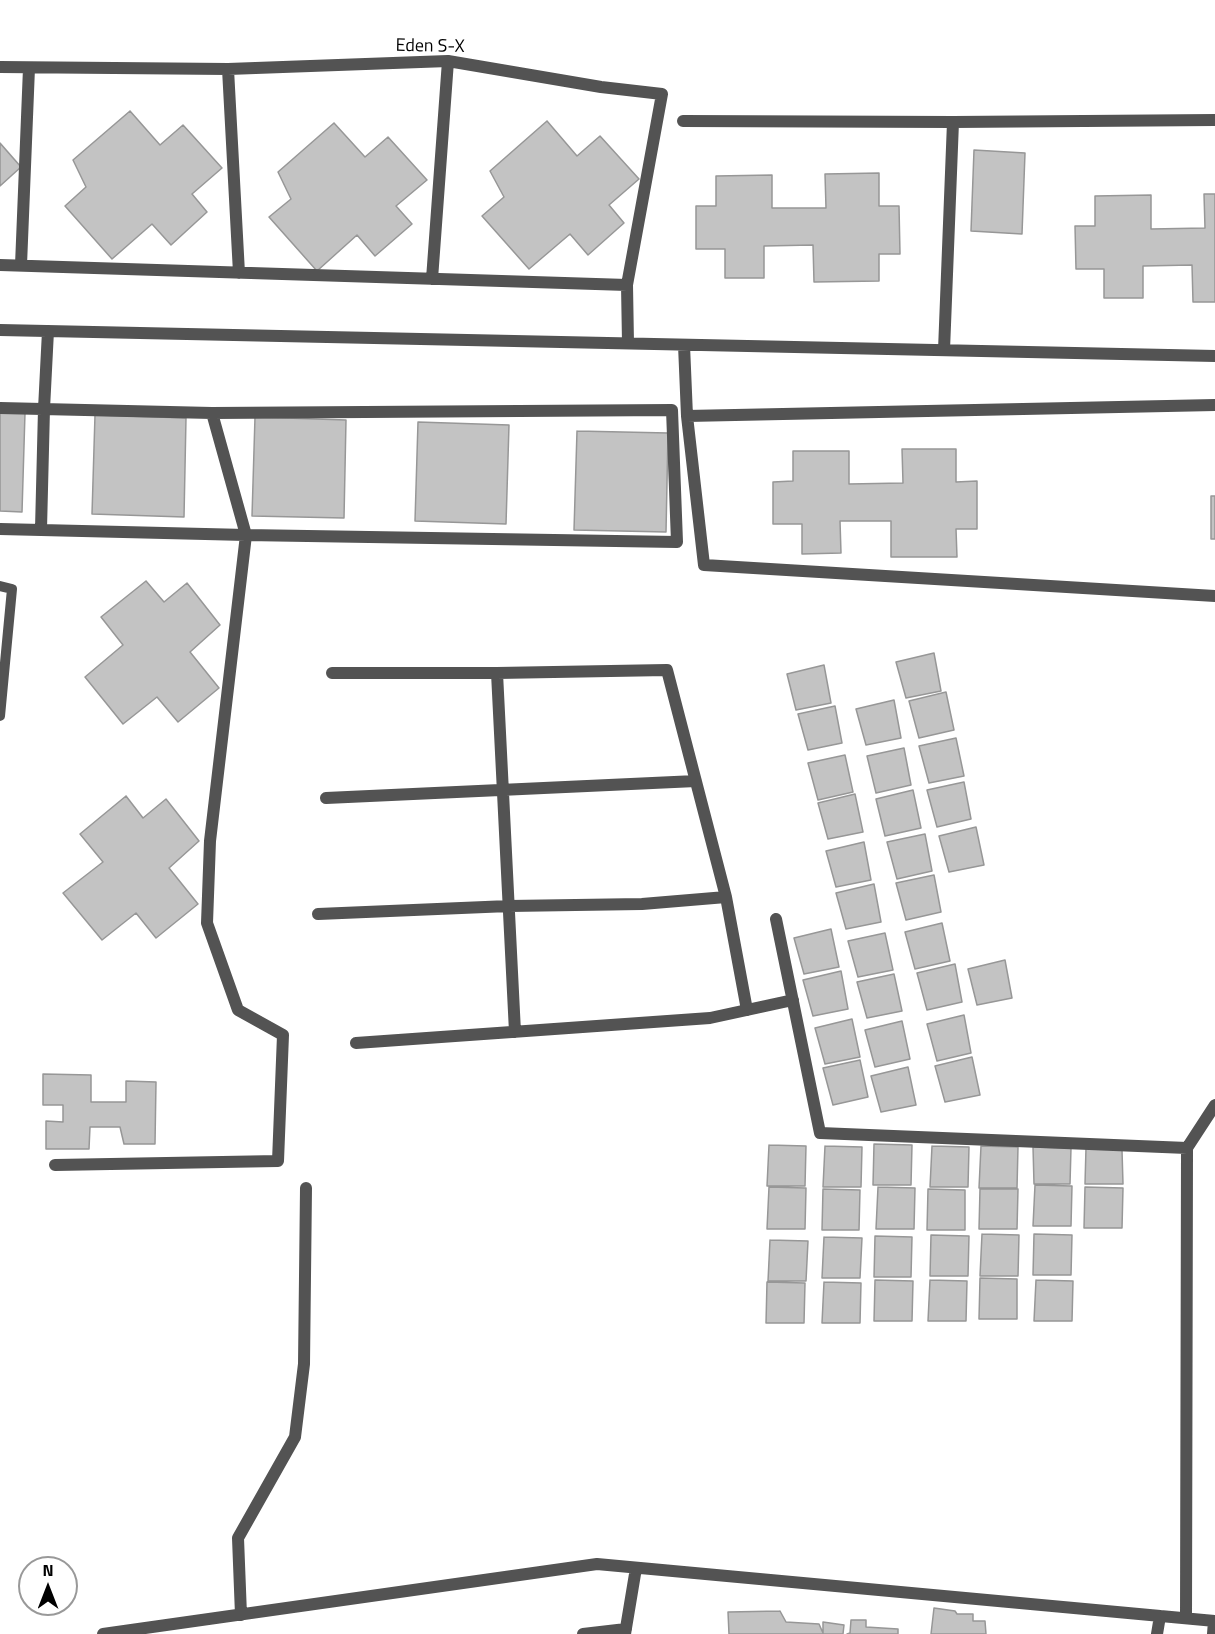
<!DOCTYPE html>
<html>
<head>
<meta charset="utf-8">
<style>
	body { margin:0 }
	#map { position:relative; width:1215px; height:1634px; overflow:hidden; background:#fff; font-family:"Titillium Web",sans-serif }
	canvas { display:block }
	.north { position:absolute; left:18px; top:1556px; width:60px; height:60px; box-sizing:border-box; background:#fff; border:2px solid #999; border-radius:50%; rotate:0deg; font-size:16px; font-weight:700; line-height:24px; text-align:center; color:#000 }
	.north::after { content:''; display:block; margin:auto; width:21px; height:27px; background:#000; clip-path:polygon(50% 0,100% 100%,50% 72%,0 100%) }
</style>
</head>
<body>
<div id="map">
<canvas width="1215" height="1634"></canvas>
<div class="north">N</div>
</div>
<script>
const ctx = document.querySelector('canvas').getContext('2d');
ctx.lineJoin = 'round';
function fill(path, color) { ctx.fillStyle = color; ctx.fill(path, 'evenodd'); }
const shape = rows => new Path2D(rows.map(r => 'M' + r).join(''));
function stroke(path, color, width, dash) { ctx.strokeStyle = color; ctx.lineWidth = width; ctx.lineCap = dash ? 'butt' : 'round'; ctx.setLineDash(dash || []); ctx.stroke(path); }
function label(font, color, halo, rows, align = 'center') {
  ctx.font = font + ' "Titillium Web",sans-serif'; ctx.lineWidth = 5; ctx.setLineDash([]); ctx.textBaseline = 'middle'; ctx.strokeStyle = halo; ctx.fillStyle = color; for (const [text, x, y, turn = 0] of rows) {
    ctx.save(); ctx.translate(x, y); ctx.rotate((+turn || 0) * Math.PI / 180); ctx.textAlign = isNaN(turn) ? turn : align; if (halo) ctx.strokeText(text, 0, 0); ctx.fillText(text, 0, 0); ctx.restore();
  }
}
const building = shape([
	[130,111,160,145,183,125,222,168,192,194,207,212,171,245,152,224,112,259,65,206,86,187,73,160,130,111],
	[547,121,577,156,600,136,639,179,609,205,624,223,588,255,570,234,529,269,482,216,504,197,490,171,547,121],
	[334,123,365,157,388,137,427,180,396,206,412,224,375,256,357,235,317,271,269,217,291,199,278,172,334,123],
	[0,143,21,167,0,186,0,143],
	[974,150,1025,153,1022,234,971,231,974,150],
	[879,173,879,206,899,206,900,254,879,254,879,281,814,282,813,245,764,246,764,278,725,278,725,249,696,249,696,206,716,206,716,176,772,175,772,208,826,208,825,174,879,173],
	[1204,194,1215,194,1215,302,1193,302,1192,265,1143,266,1143,298,1104,298,1104,269,1076,269,1075,226,1095,226,1095,196,1151,195,1151,229,1205,228,1204,194],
	[0,412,25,413,22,512,0,511,0,412],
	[95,415,186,418,184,517,92,514,95,415],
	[255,417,346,420,344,518,252,516,255,417],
	[418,422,509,425,506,524,415,521,418,422],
	[577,431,668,433,666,532,574,530,577,431],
	[902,449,956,449,956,482,977,481,977,529,956,529,957,557,891,557,891,521,840,521,841,553,802,554,802,524,773,524,773,482,793,481,793,451,849,451,849,484,903,483,902,449],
	[1211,496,1215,496,1215,539,1211,539,1211,496],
	[146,581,164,602,187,583,220,625,190,652,219,688,178,722,157,697,123,724,85,677,123,645,101,617,146,581],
	[934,653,941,691,906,698,896,662,934,653],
	[824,665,831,703,796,710,787,674,824,665],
	[946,692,954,730,919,738,909,701,946,692],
	[894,700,901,738,866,745,856,709,894,700],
	[835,706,842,743,808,750,798,714,835,706],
	[956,738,964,776,929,783,919,746,956,738],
	[904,748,911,785,876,793,867,756,904,748],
	[845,755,853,792,818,800,808,763,845,755],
	[964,782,971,819,937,827,927,790,964,782],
	[913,790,921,828,885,836,876,799,913,790],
	[855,794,863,832,828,839,818,803,855,794],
	[126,796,143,818,166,799,199,841,169,868,198,904,156,938,136,913,102,940,63,893,103,862,80,834,126,796],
	[976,827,984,865,949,872,939,836,976,827],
	[925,834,932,871,897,879,887,842,925,834],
	[864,842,871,880,836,887,826,851,864,842],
	[934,875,941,912,906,920,896,883,934,875],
	[874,884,881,922,846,929,836,893,874,884],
	[942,923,950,961,915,969,905,932,942,923],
	[831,929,839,967,804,974,794,938,831,929],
	[885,933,893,970,858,977,848,941,885,933],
	[1005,960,1012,998,977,1005,968,969,1005,960],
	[955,964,962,1002,927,1010,917,973,955,964],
	[841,971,848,1009,813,1016,803,980,841,971],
	[894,974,902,1011,867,1018,857,982,894,974],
	[964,1015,971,1053,937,1061,927,1024,964,1015],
	[852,1019,860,1057,825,1064,815,1028,852,1019],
	[902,1021,910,1059,875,1067,865,1030,902,1021],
	[972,1057,980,1095,945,1102,935,1066,972,1057],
	[860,1060,868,1097,833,1105,823,1068,860,1060],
	[908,1067,916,1105,881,1112,871,1076,908,1067],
	[43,1074,91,1075,91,1102,126,1102,126,1081,156,1082,155,1144,124,1144,120,1127,90,1127,89,1149,46,1149,46,1121,63,1122,63,1105,43,1105,43,1074],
	[874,1144,912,1145,911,1185,873,1185,874,1144],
	[769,1145,806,1146,805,1186,767,1186,769,1145],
	[825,1146,862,1147,861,1187,823,1187,825,1146],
	[932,1146,969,1147,968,1187,930,1187,932,1146],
	[981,1146,1018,1147,1017,1188,979,1188,981,1146],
	[1033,1147,1071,1148,1070,1184,1034,1184,1033,1147],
	[1086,1148,1122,1150,1123,1184,1085,1184,1086,1148],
	[1035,1185,1072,1186,1071,1226,1033,1226,1035,1185],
	[769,1187,806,1188,805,1229,767,1229,769,1187],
	[878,1187,915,1188,914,1229,876,1229,878,1187],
	[1085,1187,1123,1188,1122,1228,1084,1228,1085,1187],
	[823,1189,860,1190,859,1230,822,1230,823,1189],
	[928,1189,965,1190,965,1230,927,1230,928,1189],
	[980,1189,1018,1189,1017,1229,979,1229,980,1189],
	[982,1234,1019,1235,1018,1276,980,1276,982,1234],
	[1034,1234,1072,1235,1071,1275,1033,1275,1034,1234],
	[931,1235,969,1236,968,1276,930,1276,931,1235],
	[875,1236,912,1237,911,1277,874,1277,875,1236],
	[824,1237,862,1238,860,1278,822,1278,824,1237],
	[770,1240,808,1241,806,1281,768,1281,770,1240],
	[980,1278,1017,1279,1017,1319,979,1319,980,1278],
	[875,1280,913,1281,912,1321,874,1321,875,1280],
	[930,1280,967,1281,966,1321,928,1321,930,1280],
	[1036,1280,1073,1281,1072,1321,1034,1321,1036,1280],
	[767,1282,805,1283,804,1323,766,1323,767,1282],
	[824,1282,861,1283,860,1323,822,1323,824,1282],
	[934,1608,955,1611,957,1614,973,1614,973,1621,985,1621,986,1634,931,1634,934,1608],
	[780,1611,786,1622,819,1624,823,1633,823,1622,844,1625,843,1634,729,1634,728,1612,780,1611],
	[851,1620,866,1620,866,1627,898,1629,898,1634,847,1634,850,1633,851,1620]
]);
fill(building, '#c3c3c3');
stroke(building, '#979797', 1.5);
stroke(shape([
	[0,586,12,589,0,716]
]), '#535353', 10);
stroke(shape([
	[0,67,228,69,448,61,601,87,662,94,627,285,628,343],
	[228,69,239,273],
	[683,121,953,122],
	[0,265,627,285],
	[21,265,29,68],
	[432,279,448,61],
	[0,330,1215,356],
	[684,345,687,416,704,565,1215,596],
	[944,350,953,122,1215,120],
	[0,408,212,413,672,410,677,542,246,535,0,529],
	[687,416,1215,405],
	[41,529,44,409,48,331],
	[332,673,497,673],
	[326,798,696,781],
	[318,914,509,906,642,904,726,897],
	[776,919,820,1133,1187,1148],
	[515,1032,497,673,667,670,726,897,747,1010],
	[356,1043,710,1018,793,1000],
	[55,1165,278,1161,283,1035,238,1010,207,923,210,841,246,535,212,413],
	[241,1615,238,1538,295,1437,304,1364,306,1188],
	[1186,1618,1187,1148,1215,1105],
	[103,1634,597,1564,1215,1621],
	[583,1634,626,1629],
	[625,1634,636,1568],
	[1157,1634,1160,1616],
	[1213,1634,1214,1621]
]), '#535353', 12);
label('18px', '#000', '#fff', [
	["Eden S-X",430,47,1]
]);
</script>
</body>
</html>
